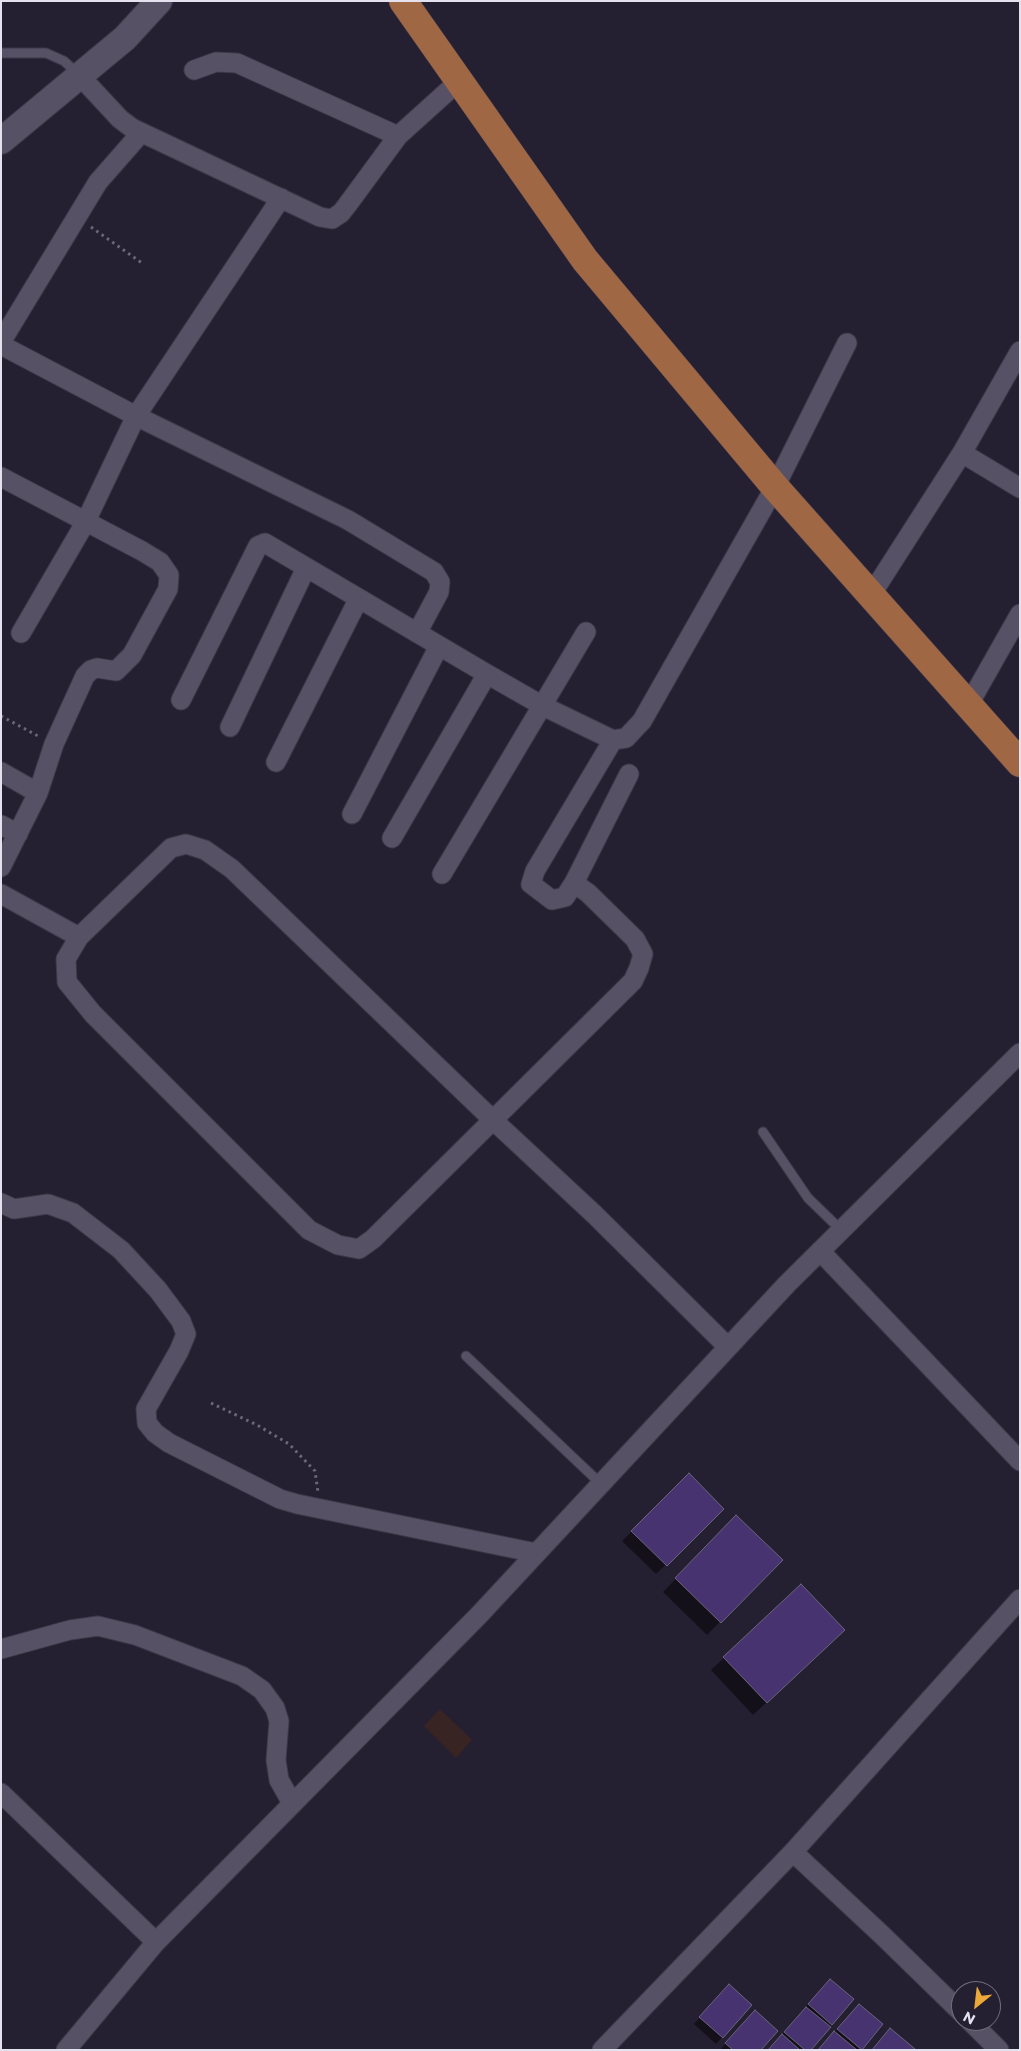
<!DOCTYPE html>
<html>
<head>
<meta charset="utf-8">
<style>
	body { margin:0 }
	#map { position:relative; width:1021px; height:2051px; overflow:hidden; background:#251f32; font-family:Montserrat,sans-serif }
	canvas { display:block }
	.frame { position:absolute; inset:0; border:2px solid #e5e2ef; pointer-events:none }
	.north { position:absolute; left:951px; top:1981px; width:50px; height:50px; box-sizing:border-box; background:#251f32; border:1px solid #726d7e; border-radius:50%; rotate:209deg; font-size:14px; font-weight:700; line-height:20px; text-align:center; color:#e5e2ef }
	.north::after { content:''; display:block; margin:auto; width:18px; height:22px; background:#eca93a; clip-path:polygon(50% 0,100% 100%,50% 72%,0 100%) }
</style>
</head>
<body>
<div id="map">
<canvas width="1021" height="2051"></canvas>
<div class="frame"></div>
<div class="north">N</div>
</div>
<script>
const ctx = document.querySelector('canvas').getContext('2d');
ctx.lineJoin = 'round';
function fill(path, color) { ctx.fillStyle = color; ctx.fill(path, 'evenodd'); }
const shape = rows => new Path2D(rows.map(r => 'M' + r).join(''));
function stroke(path, color, width, dash) { ctx.strokeStyle = color; ctx.lineWidth = width; ctx.lineCap = dash ? 'butt' : 'round'; ctx.setLineDash(dash || []); ctx.stroke(path); }
fill(shape([
	[440,1709,472,1740,456,1758,424,1726]
]), '#382423');
fill(shape([
	[689,1475,722,1509,656,1574,622,1541],
	[736,1517,781,1560,707,1635,663,1592],
	[830,1643,753,1715,711,1670,724,1658],
	[824,1986,832,2024,810,2050,769,2050],
	[723,1992,751,2005,716,2044,694,2024],
	[853,2011,882,2025,860,2050,819,2050],
	[749,2018,760,2050,720,2050]
]), '#0007');
const building = shape([
	[689,1473,724,1509,667,1566,631,1531,689,1473],
	[736,1515,783,1560,721,1623,675,1578,736,1515],
	[801,1584,845,1630,767,1703,723,1657,801,1584],
	[830,1979,854,1999,832,2025,808,2004,830,1979],
	[729,1984,752,2005,723,2038,699,2017,729,1984],
	[859,2004,883,2024,862,2050,837,2029,859,2004],
	[806,2007,831,2027,811,2050,805,2050,784,2032,806,2007],
	[755,2010,778,2031,761,2050,733,2050,725,2043,755,2010],
	[890,2028,915,2049,914,2050,872,2050,890,2028],
	[834,2031,857,2050,818,2050,834,2031],
	[782,2034,800,2050,768,2050,782,2034]
]);
fill(building, '#473370');
stroke(building, '#6b657b', 1);
const lane = shape([
	[1,53,46,53,64,61,79,75],
	[763,1132,808,1198,841,1230],
	[466,1356,600,1483]
]);
const street = shape([
	[194,70,216,62,237,63,398,136],
	[80,76,120,119,132,128,320,217,332,219,341,213,348,204,398,136,459,81],
	[1,342,98,182,141,133],
	[1,345,136,416,348,520,434,572,440,582,439,592,417,633],
	[962,453,1020,488],
	[1,477,142,551,160,562,169,575,168,589,132,655,116,671,97,668,91,670,85,676,54,744,38,793,1,867],
	[871,595,962,453,1020,351],
	[21,633,85,523,136,416,281,198],
	[181,700,258,546,265,543,487,674,543,706,613,740],
	[969,704,1020,614],
	[230,727,306,568],
	[276,762,358,600],
	[1,772,38,793],
	[352,814,439,646],
	[1,825,18,834],
	[392,838,487,674],
	[442,874,586,632],
	[574,883,565,897,552,900,531,884,535,871,613,740,626,738,642,721,775,487,847,343],
	[1,894,79,937,66,959,67,982,93,1014,309,1230,338,1245,359,1249,373,1239,633,981,639,968,643,954,635,939,588,893,574,883,629,774],
	[79,937,171,848,186,844,205,850,232,869,493,1120,595,1215,728,1347],
	[1,1203,14,1209,48,1204,73,1213,121,1250,158,1290,181,1321,186,1334,179,1351,146,1409,147,1423,155,1433,169,1443,280,1499,297,1504,536,1553],
	[820,1251,1020,1461],
	[1,1649,70,1630,98,1626,135,1635,242,1676,262,1690,275,1708,279,1721,276,1760,279,1780,292,1803],
	[1,1793,156,1942],
	[793,1852,882,1935,961,2012],
	[970,2021,999,2050],
	[66,2050,156,1942,479,1615,787,1284,1020,1053],
	[602,2050,793,1852,1020,1599]
]);
const secondary = shape([
	[1,141,125,38,159,1]
]);
const primary = shape([
	[403,1,585,260,775,487,1020,763]
]);
stroke(lane, '#3d3948', 11);
stroke(street, '#3d3948', 21);
stroke(secondary, '#3d3948', 28);
stroke(primary, '#3d3948', 29);
stroke(shape([
	[91,227,142,263],
	[1,716,38,736],
	[211,1403,257,1425,289,1444,315,1471,318,1492]
]), '#6c6778', 3, [2.5, 4]);
stroke(lane, '#575166', 9);
stroke(street, '#575166', 19);
stroke(secondary, '#575166', 26);
stroke(primary, '#a06745', 28);
</script>
</body>
</html>
